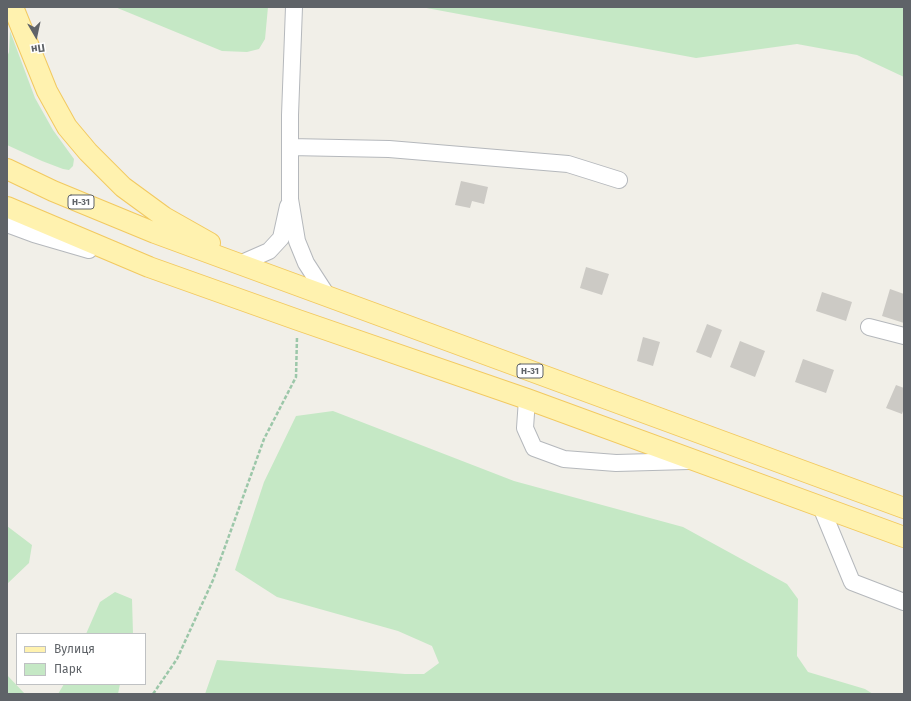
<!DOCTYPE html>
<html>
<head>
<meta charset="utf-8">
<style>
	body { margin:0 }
	#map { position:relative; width:911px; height:701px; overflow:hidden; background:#f1efe8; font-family:"Fira Sans",sans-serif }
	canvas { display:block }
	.frame { position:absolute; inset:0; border:8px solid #5f6368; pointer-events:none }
	.legend { position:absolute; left:16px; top:633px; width:130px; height:52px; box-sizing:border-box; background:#fff; border:1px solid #bfc1c3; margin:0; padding:5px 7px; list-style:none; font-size:12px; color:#5f6368 }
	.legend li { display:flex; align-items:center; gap:8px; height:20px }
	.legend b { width:20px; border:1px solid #bfc1c3 }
	.north { position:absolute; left:16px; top:16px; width:40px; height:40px; -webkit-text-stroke:3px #fff; paint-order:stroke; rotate:171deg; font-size:11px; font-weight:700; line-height:16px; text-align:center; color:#5f6368 }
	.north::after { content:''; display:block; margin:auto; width:14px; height:18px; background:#5f6368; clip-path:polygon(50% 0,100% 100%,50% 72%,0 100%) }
</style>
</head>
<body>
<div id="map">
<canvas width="911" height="701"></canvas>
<div class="frame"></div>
<ul class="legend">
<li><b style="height:5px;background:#fff2af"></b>Вулиця</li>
<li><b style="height:11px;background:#c5e8c5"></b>Парк</li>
</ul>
<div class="north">Пн</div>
</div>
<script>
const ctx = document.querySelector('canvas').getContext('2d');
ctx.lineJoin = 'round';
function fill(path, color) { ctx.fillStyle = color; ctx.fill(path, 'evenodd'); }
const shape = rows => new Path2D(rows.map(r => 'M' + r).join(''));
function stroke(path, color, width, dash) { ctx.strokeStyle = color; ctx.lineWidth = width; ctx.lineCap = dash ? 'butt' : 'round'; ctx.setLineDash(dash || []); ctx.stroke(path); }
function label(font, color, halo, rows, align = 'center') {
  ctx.font = font + ' "Fira Sans",sans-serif'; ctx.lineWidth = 3.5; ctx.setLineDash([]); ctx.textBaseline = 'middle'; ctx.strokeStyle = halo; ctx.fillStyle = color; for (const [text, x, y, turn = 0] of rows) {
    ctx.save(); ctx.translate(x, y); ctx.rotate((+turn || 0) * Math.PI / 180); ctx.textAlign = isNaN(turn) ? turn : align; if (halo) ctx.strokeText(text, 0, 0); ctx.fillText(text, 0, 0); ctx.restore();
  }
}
fill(shape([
	[115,7,268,7,265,39,259,49,247,52,222,51],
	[421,7,904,7,904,77,857,55,797,44,696,58],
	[10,31,35,98,53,130,74,159,73,166,69,170,63,169,42,161,7,145,7,57,9,52],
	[333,411,514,481,683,527,787,584,798,599,797,656,808,672,865,689,873,694,205,694,217,660,405,674,424,674,439,663,432,646,398,631,277,597,235,570,264,482,296,416],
	[7,526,32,545,29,563,7,584],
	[115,592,132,599,133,634,86,634,100,602],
	[7,675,25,694,7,694],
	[64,684,120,684,118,694,58,694]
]), '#c5e8c5');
fill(shape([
	[461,181,488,187,484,204,472,201,470,208,455,205],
	[586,267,609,274,602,295,580,288],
	[890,289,904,294,904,323,882,316],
	[822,292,852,302,846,321,816,311],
	[707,324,722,330,711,358,696,352],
	[643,337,660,342,653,366,637,361],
	[740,341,765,351,755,377,730,367],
	[803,359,834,370,826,393,795,382],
	[896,385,904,388,904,408,902,414,886,408]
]), '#cccac5');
const minor = shape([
	[294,7,290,115,290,199,297,241,306,263,328,297],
	[290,147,389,149,568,164,619,180],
	[7,224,34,234,89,250],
	[244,262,269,251,281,238,288,206],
	[869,327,904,336],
	[527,399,525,428,534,448,564,459,616,463,689,461],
	[821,507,852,582,904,602]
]);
const major = shape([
	[13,7,47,91,67,127,88,152,123,187,164,217,210,243],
	[7,169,53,191,155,233,904,508],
	[7,207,149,267,298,320,527,399,904,537]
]);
stroke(minor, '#b5b8bc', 18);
stroke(major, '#f2c960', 22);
stroke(shape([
	[153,694,177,659,213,580,264,439,296,377,297,337]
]), '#9cc7a9', 2.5, [4, 2]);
stroke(minor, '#fff', 16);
stroke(major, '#fff2af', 20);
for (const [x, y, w] of [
	[81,202,26],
	[530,371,26]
]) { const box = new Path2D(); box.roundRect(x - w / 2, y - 7, w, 14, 3); ctx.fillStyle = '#fff'; ctx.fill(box); stroke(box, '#5f6368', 1); }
label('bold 9px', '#5f6368', null, [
	["Н-31",81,202],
	["Н-31",530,371]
]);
</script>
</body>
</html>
